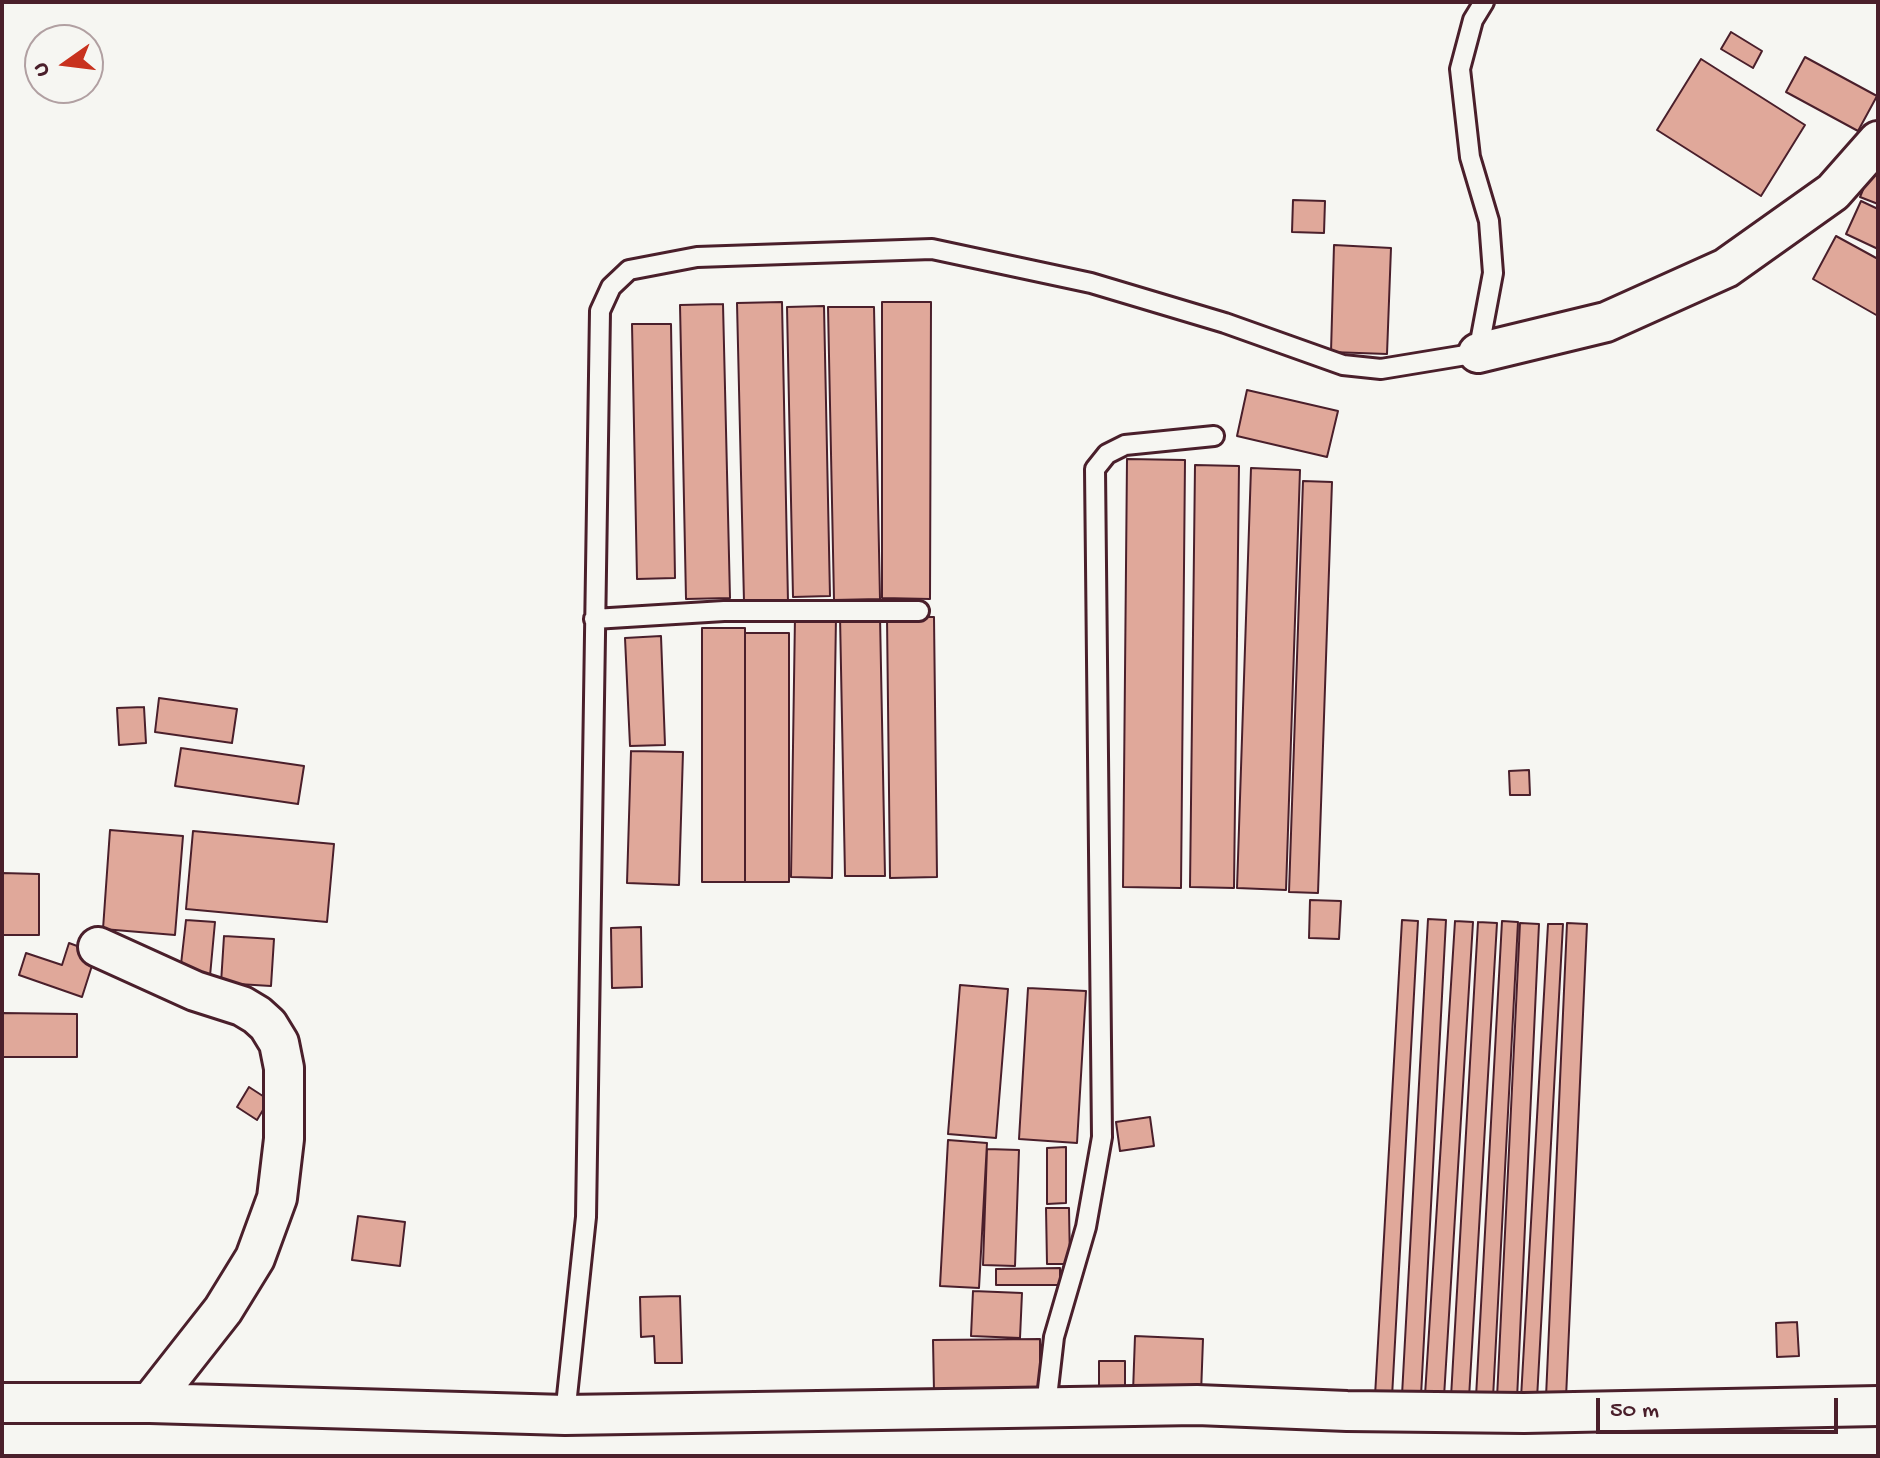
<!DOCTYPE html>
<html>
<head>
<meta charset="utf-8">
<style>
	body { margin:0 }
	#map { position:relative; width:1880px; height:1458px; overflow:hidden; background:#f6f6f2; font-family:"Gochi Hand",sans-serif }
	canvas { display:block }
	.frame { position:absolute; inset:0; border:4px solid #4a1f2b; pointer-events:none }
	.north { position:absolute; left:24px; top:24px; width:80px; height:80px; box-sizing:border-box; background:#f6f6f2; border:2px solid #b1a0a2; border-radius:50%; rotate:256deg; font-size:22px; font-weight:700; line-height:32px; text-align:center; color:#4a1f2b }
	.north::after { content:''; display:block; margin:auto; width:28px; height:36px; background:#c8321e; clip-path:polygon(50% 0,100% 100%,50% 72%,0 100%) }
	.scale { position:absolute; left:1596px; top:1398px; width:242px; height:36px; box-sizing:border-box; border:4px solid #4a1f2b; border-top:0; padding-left:10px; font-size:24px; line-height:28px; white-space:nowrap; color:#4a1f2b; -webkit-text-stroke:6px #f6f6f2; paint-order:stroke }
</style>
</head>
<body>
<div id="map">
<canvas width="1880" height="1458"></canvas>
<div class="frame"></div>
<div class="north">U</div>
<div class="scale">50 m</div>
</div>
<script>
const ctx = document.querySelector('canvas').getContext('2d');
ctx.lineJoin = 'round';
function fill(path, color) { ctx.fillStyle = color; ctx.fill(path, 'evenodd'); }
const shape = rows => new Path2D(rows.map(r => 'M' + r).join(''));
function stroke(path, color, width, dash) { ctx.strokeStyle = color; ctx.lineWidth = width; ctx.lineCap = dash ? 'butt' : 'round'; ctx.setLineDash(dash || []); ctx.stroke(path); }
const building = shape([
	[1731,32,1762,51,1753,68,1721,49,1731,32],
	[1805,57,1877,96,1858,131,1786,92,1805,57],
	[1701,59,1805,125,1761,196,1657,130,1701,59],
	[1876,158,1878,159,1878,204,1860,197,1876,158],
	[1293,200,1325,201,1324,233,1292,232,1293,200],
	[1861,201,1878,209,1878,249,1846,234,1861,201],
	[1836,236,1878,259,1878,316,1813,279,1836,236],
	[1334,245,1391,248,1387,354,1331,352,1334,245],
	[782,302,788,602,744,602,737,303,782,302],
	[882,302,931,302,930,599,882,598,882,302],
	[723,304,730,598,686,599,680,305,723,304],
	[824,306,830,596,793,597,787,307,824,306],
	[828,307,874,307,880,599,834,600,828,307],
	[632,324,671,324,675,578,637,579,632,324],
	[1247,390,1338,411,1327,457,1237,436,1247,390],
	[1127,459,1185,460,1181,888,1123,887,1127,459],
	[1195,465,1239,466,1234,888,1190,887,1195,465],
	[1251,468,1300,470,1286,890,1237,888,1251,468],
	[1303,481,1332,482,1318,893,1289,892,1303,481],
	[795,616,836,616,832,878,791,877,795,616],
	[840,616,880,616,885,876,845,876,840,616],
	[887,617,934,617,937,877,890,878,887,617],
	[702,628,745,628,745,882,702,882,702,628],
	[745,633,789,633,789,882,745,882,745,633],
	[661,636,665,745,630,746,625,638,661,636],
	[159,698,237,709,232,743,155,732,159,698],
	[144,707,146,743,119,745,117,708,144,707],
	[181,748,304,766,298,804,175,786,181,748],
	[631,751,683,752,679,885,627,883,631,751],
	[1529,770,1530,795,1510,795,1509,771,1529,770],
	[110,830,183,836,175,935,103,929,110,830],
	[193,831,334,844,327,922,186,909,193,831],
	[2,873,39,874,39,935,2,935,2,873],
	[1310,900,1341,901,1339,939,1309,938,1310,900],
	[1428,919,1446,920,1421,1396,1402,1395,1428,919],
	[186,920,215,922,210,976,180,973,186,920],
	[1402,920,1418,921,1392,1397,1375,1396,1402,920],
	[1455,921,1473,922,1444,1397,1425,1395,1455,921],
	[1502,921,1518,922,1493,1398,1476,1397,1502,921],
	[1478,922,1497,923,1469,1398,1451,1397,1478,922],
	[1520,923,1539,924,1517,1399,1497,1398,1520,923],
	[1567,923,1587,924,1566,1398,1546,1397,1567,923],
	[1548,924,1563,924,1537,1399,1521,1398,1548,924],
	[641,927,642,987,612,988,611,928,641,927],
	[224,936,274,939,271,986,221,983,224,936],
	[69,943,96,953,82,997,19,975,26,953,62,965,69,943],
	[960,985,1008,989,996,1138,948,1134,960,985],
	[1028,988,1086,991,1077,1143,1019,1139,1028,988],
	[2,1013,77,1014,77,1057,2,1057,2,1013],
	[249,1087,269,1100,257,1120,237,1107,249,1087],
	[1150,1117,1154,1146,1120,1151,1116,1122,1150,1117],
	[948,1140,987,1143,979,1288,940,1286,948,1140],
	[1066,1147,1066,1203,1047,1204,1047,1148,1066,1147],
	[987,1149,1019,1150,1015,1266,983,1265,987,1149],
	[1046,1208,1069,1208,1070,1264,1047,1264,1046,1208],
	[358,1216,405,1222,400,1266,352,1260,358,1216],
	[1060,1268,1060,1285,996,1285,996,1269,1060,1268],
	[973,1291,1022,1293,1020,1338,971,1336,973,1291],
	[680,1296,682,1363,655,1363,654,1336,641,1337,640,1297,680,1296],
	[1797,1322,1799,1356,1777,1357,1776,1323,1797,1322],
	[1135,1336,1203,1339,1201,1394,1133,1392,1135,1336],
	[1040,1339,1040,1391,934,1392,933,1340,1040,1339],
	[1099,1361,1125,1361,1125,1392,1099,1391,1099,1361]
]);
fill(building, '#e0a89a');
stroke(building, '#4a1f2b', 2);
const lane = shape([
	[594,619,724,611,919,611],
	[1046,1406,1054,1337,1086,1227,1102,1137,1095,469,1107,454,1125,445,1214,436],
	[565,1415,586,1217,600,311,611,287,629,270,697,257,932,249,1091,283,1225,323,1343,365,1381,369,1478,353,1493,273,1489,221,1470,157,1460,69,1473,20,1484,2]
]);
const street = shape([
	[1478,353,1606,322,1726,268,1833,192,1878,141],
	[98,947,195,991,242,1006,257,1015,268,1025,279,1043,284,1068,284,1139,277,1198,255,1258,223,1310,150,1403],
	[2,1403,150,1403,565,1415,1197,1405,1347,1411,1524,1413,1878,1406]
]);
stroke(lane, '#4a1f2b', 24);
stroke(street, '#4a1f2b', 44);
stroke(lane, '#f6f6f2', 18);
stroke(street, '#f6f6f2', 38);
</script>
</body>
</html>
